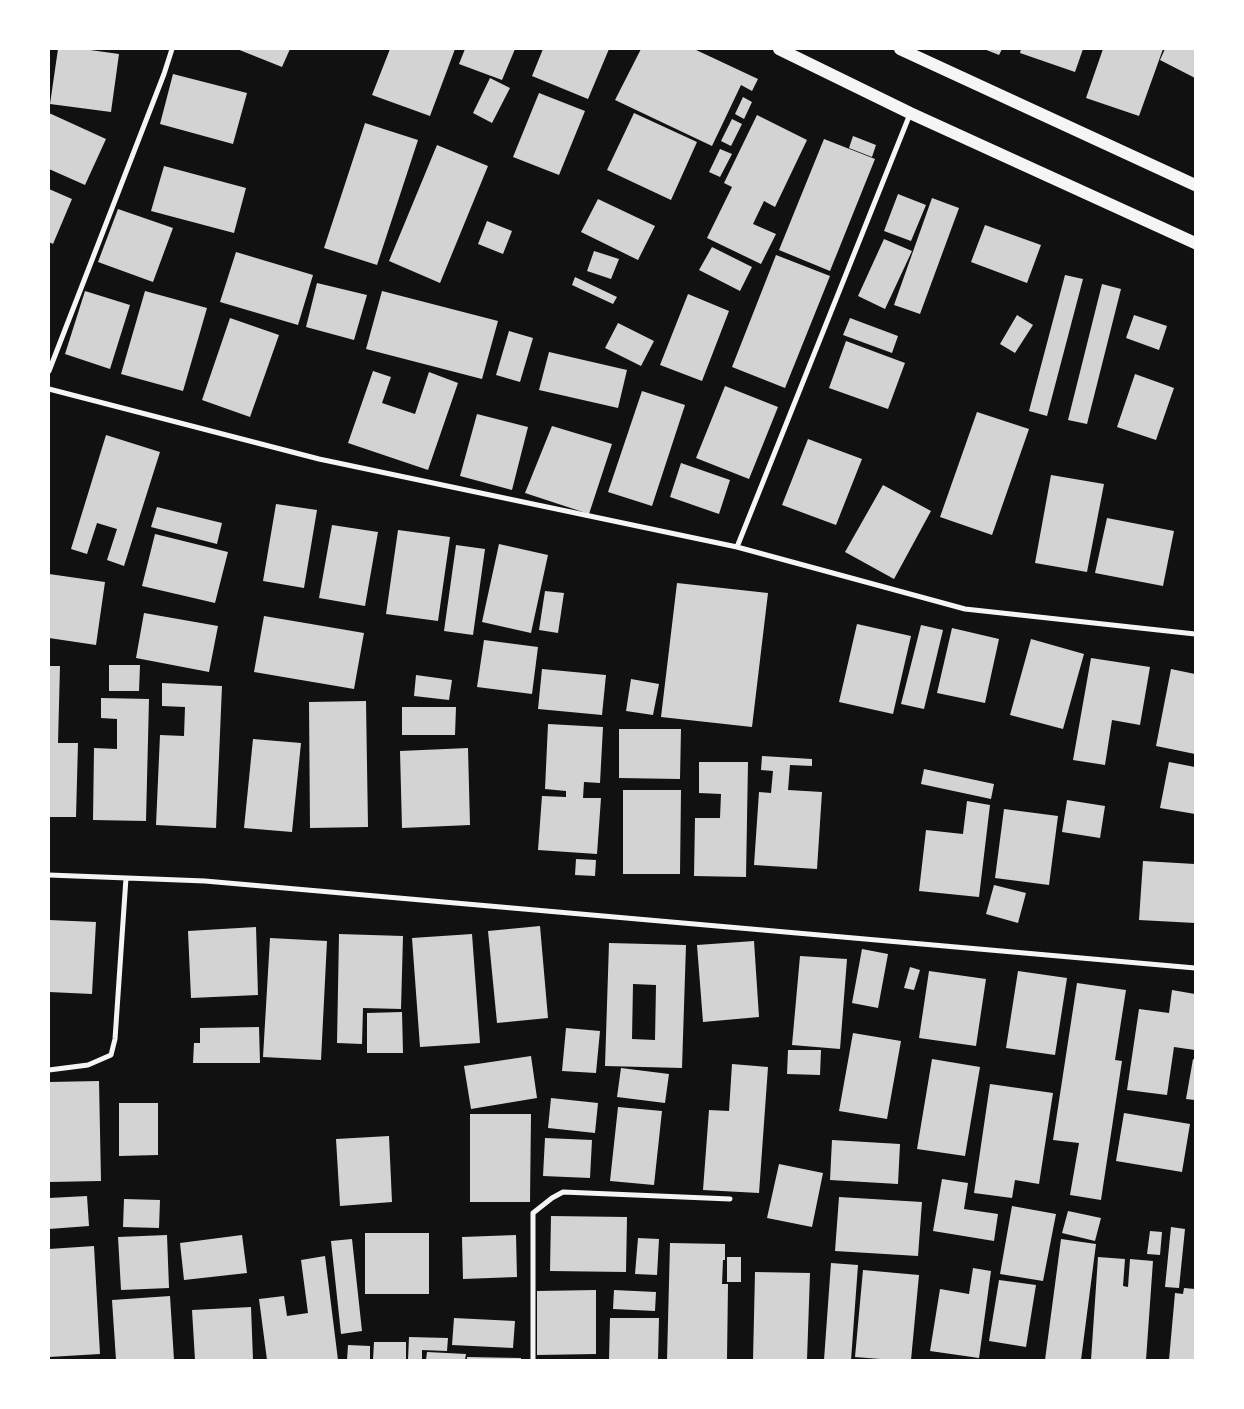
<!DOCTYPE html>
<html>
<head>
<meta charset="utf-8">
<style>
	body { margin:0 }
	#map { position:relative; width:1244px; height:1409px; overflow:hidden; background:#111; font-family:"Asap Condensed",sans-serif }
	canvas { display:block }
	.frame { position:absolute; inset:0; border:50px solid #fff; pointer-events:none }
</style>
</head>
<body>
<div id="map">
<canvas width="1244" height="1409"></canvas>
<div class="frame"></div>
</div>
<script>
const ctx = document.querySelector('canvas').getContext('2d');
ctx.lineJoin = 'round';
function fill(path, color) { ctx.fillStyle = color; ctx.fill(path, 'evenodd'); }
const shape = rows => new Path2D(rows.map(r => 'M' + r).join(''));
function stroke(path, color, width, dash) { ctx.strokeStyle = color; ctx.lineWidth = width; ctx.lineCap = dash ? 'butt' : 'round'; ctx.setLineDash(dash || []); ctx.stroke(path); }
fill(shape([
	[58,49,83,49,119,54,111,112,50,104],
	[237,49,290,49,282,67],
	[390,49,455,49,430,116,372,95],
	[465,49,515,49,502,80,459,64],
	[543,49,609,49,588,99,532,76],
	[641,49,694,49,758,79,752,91,741,85,712,146,615,100],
	[984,49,1002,49,999,55],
	[1021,49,1083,49,1075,72,1020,53],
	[1103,49,1163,49,1139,116,1086,98],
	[1165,49,1195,49,1195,78,1160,60],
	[173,74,247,93,233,144,160,124],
	[490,78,510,88,492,123,473,113],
	[539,93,585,111,559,175,513,157],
	[743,97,752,102,744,119,735,114],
	[49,113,106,139,85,185,49,169],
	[634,113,697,142,671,200,607,170],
	[757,115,807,140,775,207,764,201,753,224,776,234,761,264,707,238,732,187,724,183],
	[732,119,742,124,731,146,721,141],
	[365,123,418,140,377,265,324,248],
	[853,136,876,145,872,157,849,148],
	[824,139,875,159,830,271,779,250],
	[437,145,488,166,440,283,389,261],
	[720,149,732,154,720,177,709,172],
	[164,166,246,188,234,233,151,211],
	[49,189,72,199,53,244,49,242],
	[898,194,926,205,911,241,884,231],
	[932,198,959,208,920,314,894,305],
	[598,199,655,226,638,260,581,232],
	[118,209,173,228,153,282,98,262],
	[487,221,512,231,503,254,478,244],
	[985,225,1041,245,1027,283,971,262],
	[884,239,912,251,885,309,858,296],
	[712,247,752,267,740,291,699,270],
	[594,251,619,259,611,279,587,271],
	[236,252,313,275,298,325,220,302],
	[776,255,830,276,785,388,732,367],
	[1065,275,1083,279,1047,416,1029,411],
	[575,277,617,297,613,304,572,285],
	[317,283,367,295,354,340,306,327],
	[1102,284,1121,289,1087,424,1068,420],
	[85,291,130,305,110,369,65,354],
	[145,291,207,308,183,391,121,374],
	[382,291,498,321,482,379,366,349],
	[688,294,729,311,702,381,660,365],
	[1017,315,1033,325,1015,353,1000,344],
	[1134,315,1167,326,1159,350,1126,338],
	[230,318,279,335,250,417,202,400],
	[850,318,898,336,892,353,843,335],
	[618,323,654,341,641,366,605,348],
	[509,331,533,338,520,382,496,375],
	[846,341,905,363,888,409,829,388],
	[549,352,627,370,618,408,539,390],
	[373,371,391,377,382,403,415,414,429,372,458,383,428,470,348,443],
	[1135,374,1174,388,1156,440,1117,427],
	[725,386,778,407,749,479,696,458],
	[642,391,685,405,652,506,608,492],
	[977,412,1029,429,992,535,940,517],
	[477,414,528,427,512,490,460,476],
	[552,426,612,444,589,514,525,493],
	[106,435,160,452,124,566,107,560,117,529,97,523,87,554,71,549],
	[808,439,862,459,836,525,782,505],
	[681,463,730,480,719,514,670,497],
	[1051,475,1104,484,1087,572,1035,563],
	[883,485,931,511,894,579,845,552],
	[276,504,317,510,304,588,263,581],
	[157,507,222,523,217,544,151,527],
	[1107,518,1174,531,1163,586,1095,573],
	[332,525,378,532,365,606,319,598],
	[398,530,450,537,438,621,386,614],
	[155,534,228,552,215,603,142,586],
	[499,544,548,555,531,633,482,622],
	[456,545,485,549,473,635,444,631],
	[49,574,105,582,96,645,49,638],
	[677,583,768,593,752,727,661,717],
	[545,591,564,593,558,633,539,630],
	[144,613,218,626,209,672,136,658],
	[264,616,364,633,354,689,254,672],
	[857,624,911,636,893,714,839,702],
	[921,625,943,630,924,709,901,704],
	[952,628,999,639,985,703,937,693],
	[1031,639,1084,654,1063,729,1010,715],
	[484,640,538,647,532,694,477,687],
	[1091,658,1150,667,1140,725,1112,720,1105,765,1073,760],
	[109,665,140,665,139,691,109,691],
	[49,666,60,666,58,743,78,743,76,817,49,817],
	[542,669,606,675,602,715,538,709],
	[1171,669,1195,674,1195,754,1156,746],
	[416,675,452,680,449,700,414,696],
	[631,679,659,684,653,715,626,711],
	[162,683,222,686,216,828,156,825,160,735,184,736,185,707,162,706],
	[101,698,149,699,146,821,93,820,94,748,117,749,117,719,101,718],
	[366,701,368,827,310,828,309,702],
	[402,707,456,707,455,735,402,735],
	[548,724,603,727,600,783,584,782,583,798,601,798,597,854,538,850,542,796,566,797,566,791,545,789],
	[619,729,681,729,680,779,619,778],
	[253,739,301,743,292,832,244,828],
	[468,748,470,825,402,828,400,751],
	[762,756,812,759,812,766,790,765,788,790,822,792,817,869,754,865,759,792,771,793,773,771,761,770],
	[699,762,748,762,746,877,694,876,695,818,720,818,721,794,699,793],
	[1169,762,1195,767,1195,814,1160,808],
	[924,769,994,784,991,799,921,784],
	[623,790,681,790,680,874,623,874],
	[1067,800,1105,806,1100,838,1062,832],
	[967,801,990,805,979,897,919,891,926,830,963,834],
	[1004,809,1058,816,1049,885,995,878],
	[576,859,596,860,595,876,575,875],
	[1143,861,1195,864,1195,923,1139,920],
	[994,885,1026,893,1018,923,986,914],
	[49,920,96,922,92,994,49,992],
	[540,926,548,1018,497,1023,488,931],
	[256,927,258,995,191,998,188,931],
	[339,934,403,936,401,1009,363,1008,362,1044,337,1043],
	[472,934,480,1043,420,1047,412,938],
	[270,938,327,941,321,1060,263,1057],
	[754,941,759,1017,703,1022,697,945],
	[609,943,686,945,682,1068,605,1066],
	[633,984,656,985,655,1040,632,1039],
	[862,949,888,954,878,1008,852,1003],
	[800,956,847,959,840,1049,792,1045],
	[910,967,920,970,914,990,904,988],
	[929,971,986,979,976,1046,919,1038],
	[1018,971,1067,978,1055,1055,1006,1048],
	[1077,983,1126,990,1115,1060,1122,1061,1101,1200,1070,1195,1079,1143,1053,1140],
	[1172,990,1195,994,1195,1050,1174,1047,1167,1095,1127,1090,1139,1009,1169,1013],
	[402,1012,403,1053,367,1053,367,1013],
	[259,1027,260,1063,193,1063,194,1043,200,1043,200,1028],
	[566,1028,600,1031,596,1073,562,1071],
	[853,1033,901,1041,887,1119,839,1111],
	[788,1050,821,1050,820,1075,787,1074],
	[531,1056,537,1098,471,1109,464,1066],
	[932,1059,980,1067,965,1156,917,1149],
	[1193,1059,1195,1060,1195,1100,1186,1099],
	[732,1064,768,1067,759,1193,703,1190,709,1110,729,1111],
	[621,1068,669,1074,665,1103,617,1097],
	[99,1081,101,1181,49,1182,49,1082],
	[990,1084,1053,1093,1039,1184,1015,1180,1012,1198,974,1193],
	[551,1098,598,1103,595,1133,548,1128],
	[119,1103,158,1103,158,1155,119,1156],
	[618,1107,662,1111,654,1185,610,1181],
	[1124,1113,1190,1124,1182,1172,1116,1161],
	[470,1114,531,1114,530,1202,470,1202],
	[389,1136,392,1202,340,1206,336,1139],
	[545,1138,592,1140,590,1178,543,1176],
	[832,1140,900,1144,898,1184,830,1180],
	[779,1164,823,1173,812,1227,767,1218],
	[942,1179,968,1183,964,1209,998,1214,994,1241,933,1231],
	[87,1196,89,1226,49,1229,49,1198],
	[839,1197,922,1202,918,1256,835,1251],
	[124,1199,160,1200,159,1228,123,1227],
	[1012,1206,1056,1214,1043,1281,1000,1274],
	[1068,1211,1101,1218,1095,1241,1062,1233],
	[551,1216,627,1217,626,1272,550,1271],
	[1171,1227,1185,1229,1179,1288,1165,1287],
	[1150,1231,1162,1232,1160,1255,1147,1254],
	[365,1233,429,1233,429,1294,365,1294],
	[167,1235,169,1288,121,1290,118,1237],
	[242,1235,247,1273,184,1280,180,1243],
	[516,1235,517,1277,463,1279,462,1237],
	[638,1238,659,1239,657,1275,635,1274],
	[352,1239,362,1331,341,1334,331,1241],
	[1061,1239,1096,1244,1081,1360,1045,1360],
	[670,1243,725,1244,725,1260,723,1260,722,1284,728,1284,727,1360,667,1360],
	[94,1246,100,1354,49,1357,49,1249],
	[325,1256,338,1360,267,1360,259,1299,284,1296,287,1316,308,1313,301,1260],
	[727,1257,741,1257,741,1282,727,1282],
	[1098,1257,1125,1259,1123,1286,1128,1287,1130,1259,1153,1261,1146,1360,1091,1360],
	[831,1263,858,1265,851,1360,824,1360],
	[973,1268,991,1271,979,1358,930,1351,940,1289,969,1294],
	[863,1270,919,1275,911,1360,893,1360,855,1357],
	[755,1272,810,1273,807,1360,753,1360],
	[999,1280,1036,1285,1026,1347,989,1341],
	[1184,1288,1195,1289,1195,1360,1169,1360,1175,1293,1183,1294],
	[596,1290,596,1354,537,1355,537,1291],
	[614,1290,656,1292,655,1311,613,1309],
	[170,1296,174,1360,116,1360,112,1300],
	[251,1307,253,1360,195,1360,192,1310],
	[454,1318,515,1321,513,1348,452,1345],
	[610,1318,659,1318,658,1360,609,1360],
	[409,1337,448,1338,447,1351,422,1350,422,1360,408,1360],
	[374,1342,406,1342,406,1360,373,1360],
	[348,1345,370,1346,370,1360,347,1360],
	[427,1352,466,1354,465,1360,426,1360],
	[467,1357,521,1358,521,1360,467,1360]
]), '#d3d3d3');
stroke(shape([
	[49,371,164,74,172,49],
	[49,389,319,459,737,547,965,609,1195,634],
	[737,547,910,114],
	[49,875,205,881,1195,968],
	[49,1070,88,1065,111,1055,115,1039,126,878],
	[533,1360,533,1213,552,1198,563,1192,730,1199]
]), '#f5f5f5', 5);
stroke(shape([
	[779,49,910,113,1195,243],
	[900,49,1195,185]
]), '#f5f5f5', 12);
</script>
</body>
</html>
